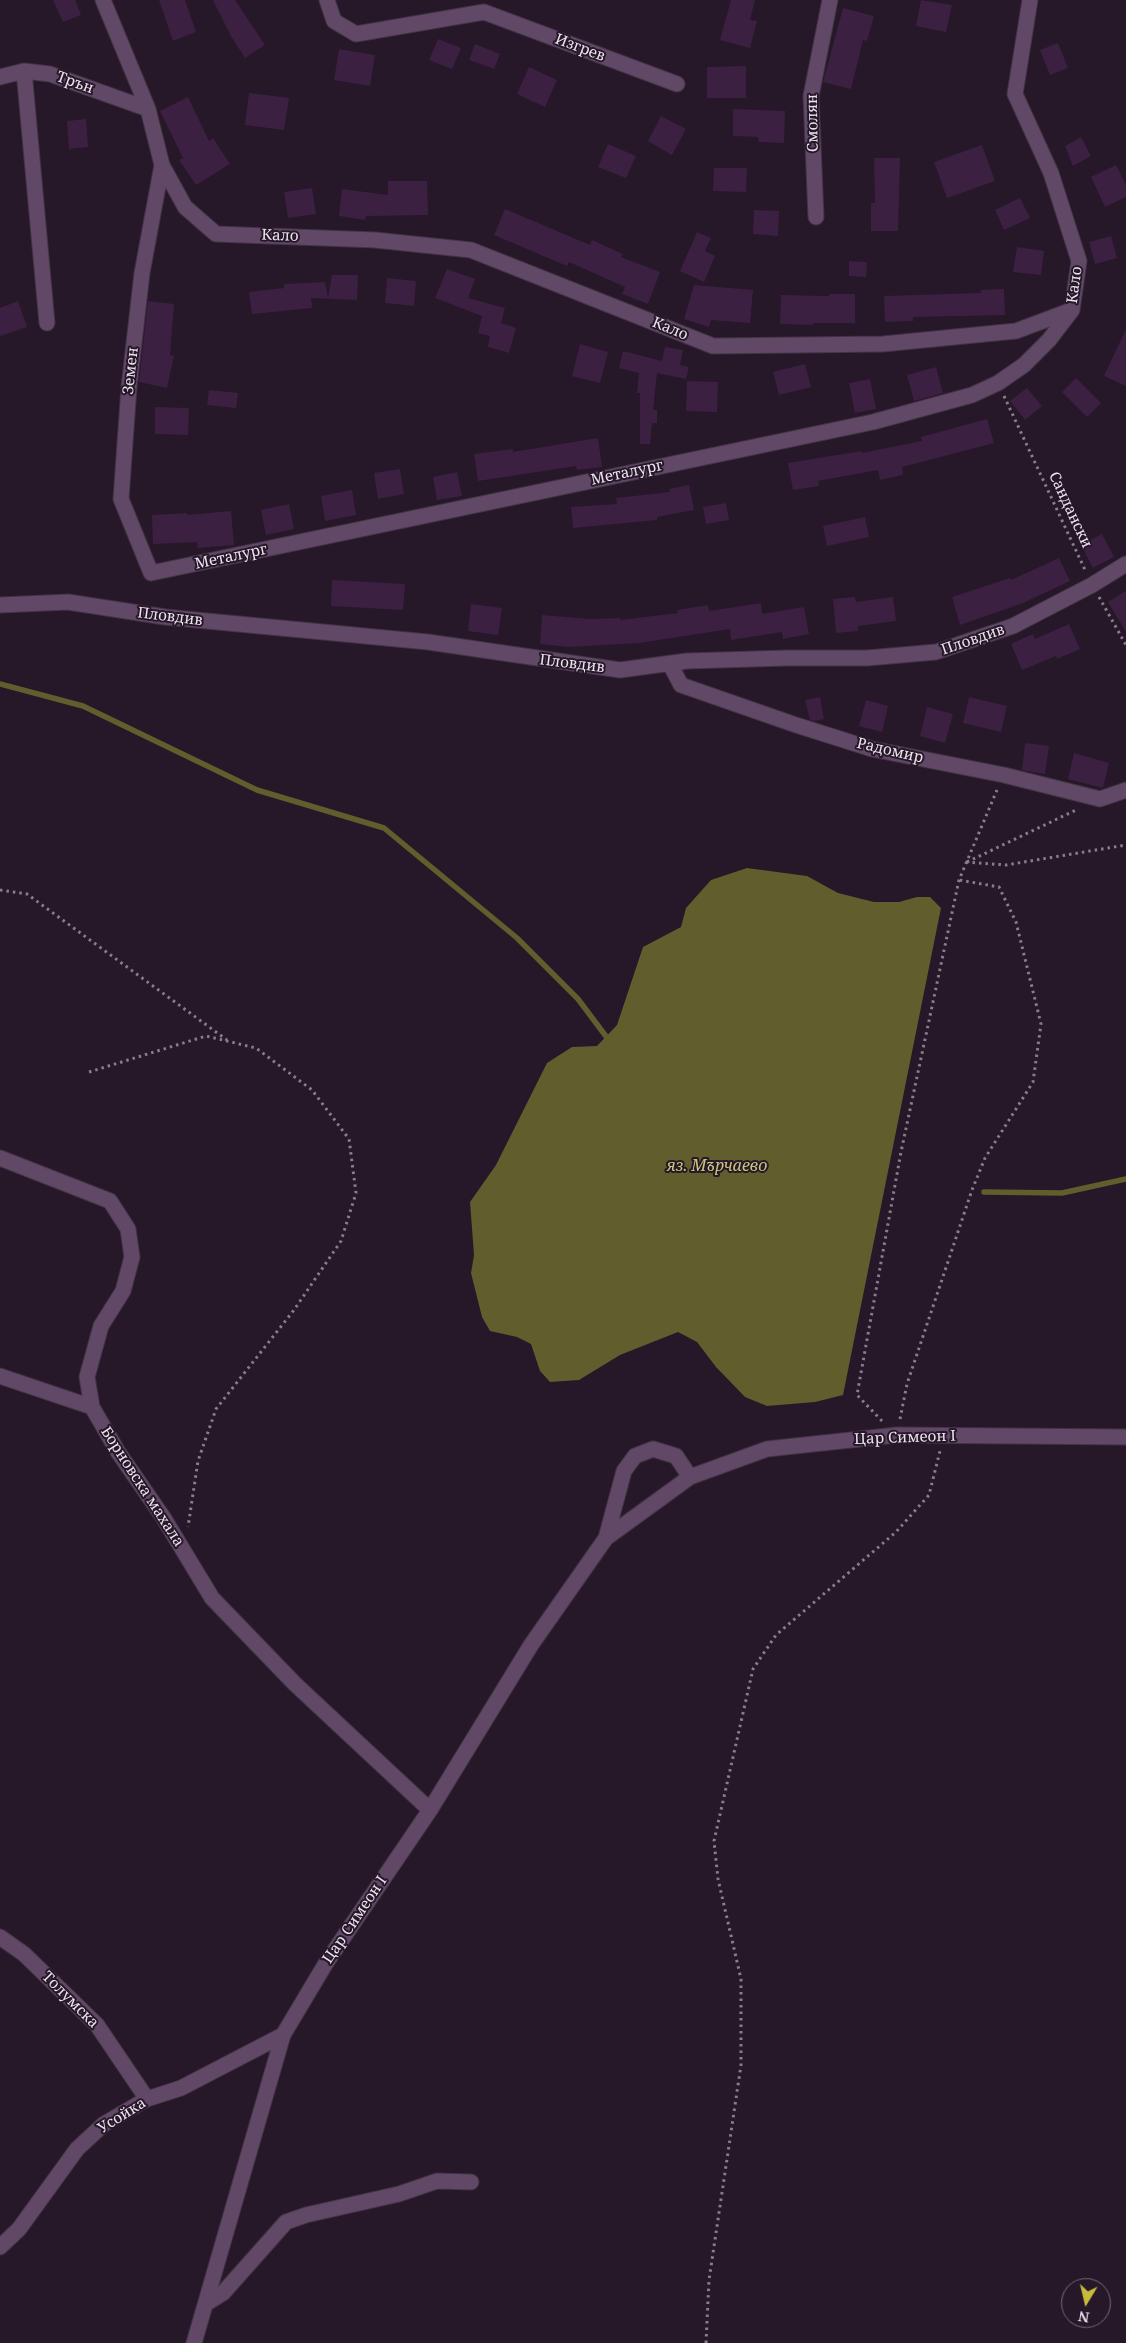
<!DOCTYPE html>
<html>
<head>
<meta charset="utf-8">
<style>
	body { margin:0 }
	#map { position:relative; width:1126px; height:2343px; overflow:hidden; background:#261729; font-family:"Noto Serif",serif }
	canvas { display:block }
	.north { position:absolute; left:1061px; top:2278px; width:50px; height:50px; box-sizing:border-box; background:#261729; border:1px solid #756878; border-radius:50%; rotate:189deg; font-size:14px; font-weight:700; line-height:20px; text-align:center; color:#ece2ee }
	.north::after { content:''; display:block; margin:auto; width:18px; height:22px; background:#c6bc3c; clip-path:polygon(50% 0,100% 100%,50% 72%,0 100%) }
</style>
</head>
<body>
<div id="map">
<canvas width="1126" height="2343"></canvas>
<div class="north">N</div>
</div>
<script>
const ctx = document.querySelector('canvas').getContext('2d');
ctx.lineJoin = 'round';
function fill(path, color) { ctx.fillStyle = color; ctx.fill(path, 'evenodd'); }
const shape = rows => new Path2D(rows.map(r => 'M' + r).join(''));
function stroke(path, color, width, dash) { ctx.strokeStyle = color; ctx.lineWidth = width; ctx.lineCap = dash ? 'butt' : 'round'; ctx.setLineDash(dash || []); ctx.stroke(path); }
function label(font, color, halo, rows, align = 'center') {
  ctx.font = font + ' "Noto Serif",serif'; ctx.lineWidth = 4; ctx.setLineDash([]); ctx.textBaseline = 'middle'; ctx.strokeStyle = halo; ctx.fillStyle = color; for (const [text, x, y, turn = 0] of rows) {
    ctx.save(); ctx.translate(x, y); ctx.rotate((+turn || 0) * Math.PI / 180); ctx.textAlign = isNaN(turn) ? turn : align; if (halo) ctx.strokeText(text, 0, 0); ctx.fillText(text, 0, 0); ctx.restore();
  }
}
fill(shape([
	[747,868,807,876,838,893,874,902,899,902,917,897,930,897,941,908,843,1395,815,1402,767,1406,745,1397,716,1367,697,1342,678,1332,620,1355,579,1380,550,1382,540,1371,531,1344,517,1337,490,1331,482,1317,471,1273,474,1255,470,1202,496,1165,547,1063,572,1047,597,1046,617,1025,643,947,681,927,686,908,711,880]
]), '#615d2d');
stroke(shape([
	[0,684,83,706,257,790,384,828,517,938,578,999,611,1043],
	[984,1192,1062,1193,1126,1179]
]), '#615d2d', 5.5);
fill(shape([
	[53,0,75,0,81,15,63,22],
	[159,0,185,0,196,32,173,41],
	[213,0,235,0,265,45,245,58,231,36],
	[731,0,755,0,750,20,757,21,750,48,720,40],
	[921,0,952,5,946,32,916,26],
	[843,8,874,16,867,41,863,40,851,89,823,82],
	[438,39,461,48,452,69,429,60],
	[1058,43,1068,68,1050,75,1040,50],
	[475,44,500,54,494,69,469,60],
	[339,49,375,55,370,86,334,80],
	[746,66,746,98,707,98,707,67],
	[529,67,557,80,545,107,517,94],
	[249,93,289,98,284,130,245,125],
	[188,97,209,141,213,138,230,164,196,185,179,160,183,158,160,111],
	[733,109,785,111,784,143,759,142,758,137,733,136],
	[661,116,686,129,672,155,648,141],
	[86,119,88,147,69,149,67,121],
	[1081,137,1091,156,1073,166,1065,146],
	[608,144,636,156,626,178,598,167],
	[982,145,995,181,947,198,934,162],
	[874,158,900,158,898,231,871,231,871,203,875,203],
	[1116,165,1126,185,1126,197,1105,207,1091,177],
	[714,168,747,168,746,192,713,191],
	[388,181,427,181,428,215,366,216,365,220,339,216,342,189,388,195],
	[312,188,316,214,288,218,284,192],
	[1020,198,1030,218,1004,230,995,210],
	[505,209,590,245,592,240,623,254,621,257,660,272,648,304,622,294,625,287,569,262,567,266,494,235],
	[754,210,779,211,778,236,753,234],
	[697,232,711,238,705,251,715,256,704,282,680,271],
	[1111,236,1117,258,1095,264,1089,242],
	[1017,247,1044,251,1041,275,1013,272],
	[849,261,867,262,866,277,849,276],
	[447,269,475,279,468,298,505,308,501,323,516,328,509,353,488,347,490,336,478,333,482,316,435,298],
	[332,275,358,275,357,300,311,298,312,308,252,314,249,292,284,288,284,284,325,282,328,298],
	[387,278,416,281,414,306,385,303],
	[694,285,753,290,750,323,711,320,709,327,684,319],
	[1004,289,1005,315,913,317,913,321,885,322,884,296,981,293,981,290],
	[829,294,855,294,855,323,813,323,813,325,780,324,781,295,829,296],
	[18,301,27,327,0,336,0,308],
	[148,301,174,304,170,355,174,356,167,388,139,382],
	[1126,329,1126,386,1104,376],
	[580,344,608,352,600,383,572,376],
	[665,347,683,350,680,365,689,367,686,379,657,373,653,410,657,410,657,423,652,423,650,444,640,444,640,393,637,393,639,373,619,368,623,351,662,361],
	[805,364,811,387,779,395,773,372],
	[936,367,943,393,914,401,907,375],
	[1076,378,1101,403,1087,417,1062,392],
	[870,379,876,409,855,413,849,383],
	[687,381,718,382,717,412,686,411],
	[1027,388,1042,406,1025,420,1010,401],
	[209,390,238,393,236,408,207,405],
	[155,407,189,408,188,435,155,434],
	[987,419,994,443,902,467,903,475,880,480,878,470,818,481,819,486,793,490,788,463,862,451,862,453,922,441,921,437],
	[598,438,602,467,577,470,576,466,478,481,474,454,513,449,513,452],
	[400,469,404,494,378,499,374,473],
	[457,472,462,496,437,500,433,477],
	[689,485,694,510,657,517,657,520,573,528,571,507,617,504,616,498,670,492,669,489],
	[352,490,356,515,325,521,321,496],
	[726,503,729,520,706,524,703,507],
	[289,504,294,529,266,535,261,510],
	[231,511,234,545,198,548,197,542,153,544,152,515,187,513,187,515],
	[865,517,869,537,827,546,823,526],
	[1102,534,1114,557,1093,568,1081,545],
	[1059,558,1070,581,1023,603,960,625,952,597,1010,578,1011,580],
	[332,580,405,584,403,610,331,606],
	[1126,591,1126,632,1108,602],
	[855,597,856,602,893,597,896,621,858,626,858,631,836,633,833,599],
	[761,603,762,614,804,607,809,634,783,639,782,632,731,640,730,629,639,643,568,647,540,644,542,615,590,619,620,618,620,620,678,613,677,610,708,605,709,611],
	[471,604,502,608,498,635,468,631],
	[1069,624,1080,649,1057,659,1056,656,1022,670,1011,644,1033,634,1035,639],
	[820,697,824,719,815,721,810,720,805,700],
	[969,697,1007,706,1001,732,963,723],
	[866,700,888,706,882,732,859,726],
	[927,707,953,714,945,743,920,736],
	[1025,743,1049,746,1045,774,1022,770],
	[1074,753,1109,763,1103,788,1068,779]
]), '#3c2041');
const minor = shape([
	[103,0,148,109,162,165,185,207,216,234,375,240,471,250,713,346,883,344,1016,331,1072,310],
	[327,0,334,21,356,34,484,12,677,84],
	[24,71,47,323],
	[0,77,24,71,50,74,148,109],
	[162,165,142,273,129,387,121,499,151,573,873,422,972,395,998,383,1024,365,1049,340,1072,310,1079,261,1051,173,1015,94,1030,0],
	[816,217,811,96,830,0],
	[0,605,68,602,165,617,428,642,620,670,687,661,787,658,867,658,936,652,1013,626,1092,585,1126,564],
	[670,664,681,685,796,725,872,749,1004,775,1100,799,1126,790],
	[0,1158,110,1201,128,1229,132,1257,123,1291,101,1326,87,1377,92,1407,118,1452,163,1517,212,1598,295,1684,430,1810],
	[0,1376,92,1407],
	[606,1538,624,1471,635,1456,653,1449,676,1456,690,1477],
	[0,1937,24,1954,97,2025,147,2099],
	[0,2247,19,2229,77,2149,104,2124,147,2099,181,2088,283,2035],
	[207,2303,223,2293,286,2222,306,2215,399,2194,437,2181,471,2182],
	[194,2343,283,2035,326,1963,430,1810,531,1645,606,1538,690,1477,767,1449,897,1435,1126,1437]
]);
stroke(minor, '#423345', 17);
stroke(shape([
	[1004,396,1086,572],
	[1099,597,1126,645],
	[966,862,1006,865,1126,845],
	[967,862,1076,810],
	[0,890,27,894,227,1040],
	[89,1072,206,1036,256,1048,312,1090,349,1139,356,1193,341,1241,294,1310,216,1409,198,1461,188,1527],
	[900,1419,907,1384,972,1190,985,1158,1033,1082,1041,1024,1016,922,999,887,959,880],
	[882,1421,857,1395,901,1152,959,880,997,790],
	[706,2343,709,2280,741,2065,741,1979,718,1879,714,1841,753,1669,776,1635,896,1532,929,1495,940,1451]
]), '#897d8c', 3, [2.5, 4]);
stroke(minor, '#614866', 15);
label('15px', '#ece2ee', '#261729', [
	["Изгрев",580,48,21],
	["Трън",75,83,20],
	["Смолян",813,123,-91],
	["Кало",280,236,2],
	["Кало",1075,285,-82],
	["Кало",670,329,22],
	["Земен",131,371,-84],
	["Металург",627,473,-12],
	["Сандански",1070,510,65],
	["Металург",231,557,-12],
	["Пловдив",170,617,7],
	["Пловдив",973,640,-19],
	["Пловдив",572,664,7],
	["Радомир",890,751,13],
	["Цар Симеон I",905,1438,-2],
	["Борновска махала",142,1487,57],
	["Цар Симеон I",355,1920,-56],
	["Толумска",70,2000,45],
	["Усойка",122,2116,-32]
]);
label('italic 16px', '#cbc579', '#261729', [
	["яз. Мърчаево",717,1166]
]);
</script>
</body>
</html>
